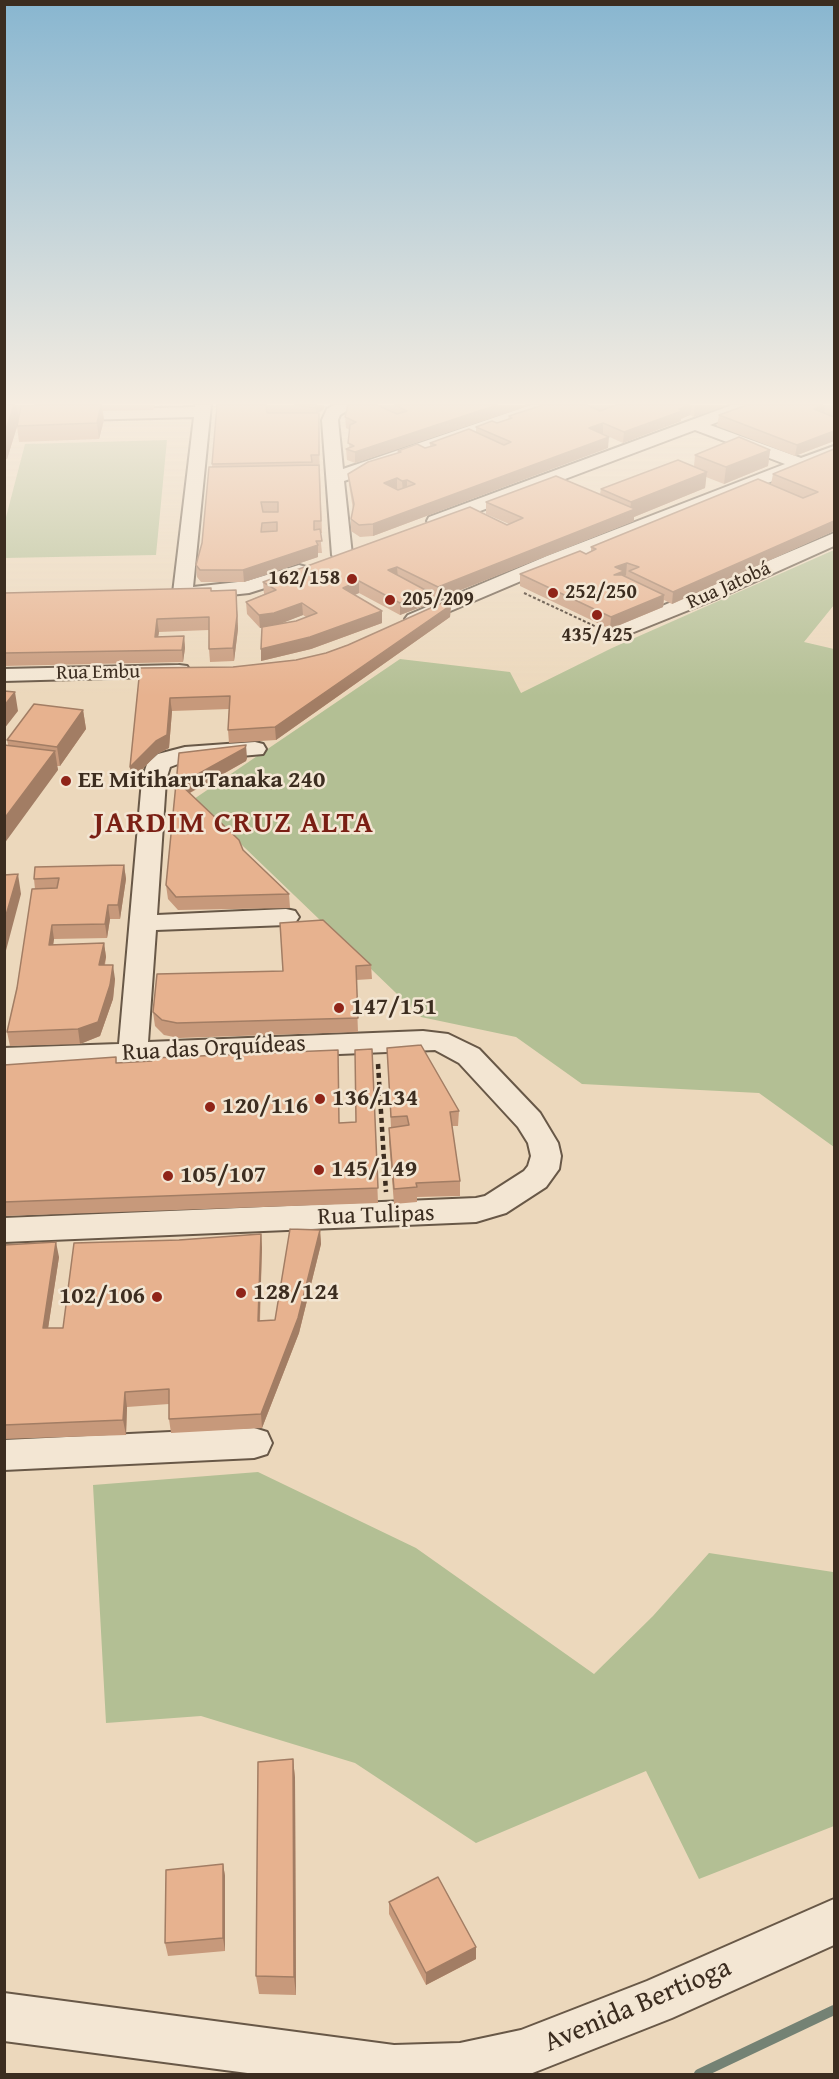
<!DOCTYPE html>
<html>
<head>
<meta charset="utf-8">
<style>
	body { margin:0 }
	#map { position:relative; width:839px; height:2079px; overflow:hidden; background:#ecd8bc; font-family:"Gentium Book Plus",serif }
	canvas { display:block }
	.frame { position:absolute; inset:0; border:6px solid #3c2d20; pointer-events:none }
</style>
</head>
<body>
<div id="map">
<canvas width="839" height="2079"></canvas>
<div class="frame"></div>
</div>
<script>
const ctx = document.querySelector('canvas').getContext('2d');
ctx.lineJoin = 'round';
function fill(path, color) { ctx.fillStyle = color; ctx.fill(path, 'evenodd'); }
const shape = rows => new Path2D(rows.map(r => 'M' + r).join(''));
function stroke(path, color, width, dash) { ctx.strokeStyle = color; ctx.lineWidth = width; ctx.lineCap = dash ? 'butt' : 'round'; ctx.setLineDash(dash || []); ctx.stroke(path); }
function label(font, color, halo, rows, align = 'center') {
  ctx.font = font + ' "Gentium Book Plus",serif'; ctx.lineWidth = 5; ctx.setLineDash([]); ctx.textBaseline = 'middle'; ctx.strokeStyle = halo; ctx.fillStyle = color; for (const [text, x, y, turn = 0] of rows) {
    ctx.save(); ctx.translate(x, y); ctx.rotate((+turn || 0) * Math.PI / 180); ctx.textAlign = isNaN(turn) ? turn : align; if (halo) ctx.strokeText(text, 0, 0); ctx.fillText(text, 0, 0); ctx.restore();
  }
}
fill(shape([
	[167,440,156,555,5,558,5,521,25,444],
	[834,550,834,605,804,642,834,649,834,1147,759,1093,582,1084,516,1037,421,1017,194,799,400,659,510,672,521,693,612,648],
	[258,1472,416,1548,594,1674,653,1616,709,1553,833,1572,834,1570,834,1826,699,1879,646,1771,476,1843,355,1763,201,1716,106,1723,93,1485]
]), '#b3bf94');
stroke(shape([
	[699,2074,834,2010]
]), '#748274', 10);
const minor = shape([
	[195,405,211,405,193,587,247,581,299,565,306,567,309,571,306,575,249,593,193,599,176,597,173,593,194,417,4,422,4,412,195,407,195,405],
	[334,405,356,405,340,415,338,420,343,469,531,405,556,405,554,408,344,481,352,555,349,559,342,561,335,559,332,555,322,420,327,409,334,405],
	[732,405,756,405,754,408,710,425,801,458,834,446,834,457,561,564,422,623,408,623,405,619,408,615,547,556,785,464,695,430,443,525,429,525,427,521,429,517,732,405],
	[834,533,834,546,716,599,629,634,622,636,615,634,612,630,615,626,834,533],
	[179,665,187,666,190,671,187,676,4,681,4,669,179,665],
	[255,742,263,744,266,749,263,754,186,761,170,767,166,780,157,915,286,909,295,911,299,917,295,923,286,925,156,930,148,1042,423,1031,448,1034,479,1049,540,1113,558,1143,561,1156,559,1169,546,1187,506,1213,476,1222,4,1242,4,1218,476,1198,485,1196,524,1171,528,1166,531,1156,528,1143,518,1127,459,1063,435,1050,4,1068,4,1048,119,1044,142,780,147,764,158,754,185,747,255,742],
	[254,1428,267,1432,272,1443,267,1454,254,1458,4,1470,4,1440,254,1428],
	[834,1899,834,1945,672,2018,530,2074,255,2074,4,2041,4,1993,394,2045,460,2043,521,2030,647,1981,834,1899]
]);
stroke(minor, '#685847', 4);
stroke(shape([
	[524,593,601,629]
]), '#3c2d20', 2, [3, 2]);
stroke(shape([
	[378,1064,386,1192]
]), '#3c2d20', 4.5, [5, 4]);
fill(minor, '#f3e6d3');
fill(shape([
	[4,405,155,405,153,410,103,411,104,420,99,439,19,442,17,427,7,459,4,459],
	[217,405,324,405,324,409,318,413,322,533,320,533,322,553,318,553,318,557,244,582,201,582,197,577,196,565,202,543,212,467],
	[348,405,530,405,355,463,347,460,346,449,349,448,350,430,346,428,345,417],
	[543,405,727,405,694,417,690,415,681,419,681,421,623,443,603,434,608,448,373,536,360,537,351,531,351,519,353,509,349,485,348,474,398,453,398,451,425,448,430,447,430,443,476,432,476,427,497,423,508,419,509,416],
	[747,405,834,405,834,441,795,456,717,426,719,415],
	[834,449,834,531,672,604,664,600,663,607,610,629,520,586,520,574,586,554,591,552,591,547,771,484,773,474],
	[770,450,768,466,724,484,706,477,705,488,634,517,634,521,438,599,429,594,429,604,400,615,359,593,355,595,382,611,382,623,311,649,261,661,262,627,260,628,247,614,246,602,264,594,263,582,509,524,486,514,486,502,600,494,601,489,694,466,695,455],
	[303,615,306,617,296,621,281,623],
	[236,590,238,629,234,661,210,662,209,649,209,630,159,632,158,637,184,636,185,648,183,662,4,666,4,593],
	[451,605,450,617,276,740,229,743,228,730,229,709,172,711,169,748,157,754,132,780,130,767,140,668,233,667,296,660,326,653],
	[83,710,86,729,60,766,57,766,58,770,8,745,7,740],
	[179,753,247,758,246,761,190,793,243,850,289,894,290,908,178,910,168,899,166,885],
	[124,865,126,879,120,919,110,919,107,938,54,939,53,945,104,943,106,957,105,965,115,979,113,999,100,1036,80,1044,10,1046,7,1032,17,988,35,889,34,879],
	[371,965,372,979,356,980,358,1032,179,1038,164,1035,155,1026,153,1012,283,971],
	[387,1048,459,1111,458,1126,452,1126,460,1181,460,1196,417,1197,417,1202,394,1204,389,1142,389,1128,391,1127],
	[372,1049,378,1203,4,1216,4,1065,117,1063,338,1064,339,1123,356,1122],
	[320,1230,321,1244,299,1333,262,1428,171,1433,169,1419,169,1404,127,1407,126,1435,4,1439,4,1245,59,1257,48,1328,63,1328,179,1240,261,1234,262,1248,260,1321,275,1320],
	[293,1759,295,1778,296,1995,259,1994,256,1976],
	[223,1864,225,1876,225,1951,168,1956,165,1943],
	[389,1902,476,1947,476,1959,426,1985,389,1914]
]), '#c7997b');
fill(shape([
	[14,405,16,405,19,420,7,459,4,444,4,435],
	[101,405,104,420,99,439,97,423],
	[316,405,324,405,324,409,317,413,316,419],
	[497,405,530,405,355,463,355,452],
	[689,405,692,405,690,415,681,419,681,421,623,443,624,432],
	[697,405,727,405,694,417,695,406],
	[822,405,825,405,824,415,814,409],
	[603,423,603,434,589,428],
	[834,431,834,441,795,456,797,445],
	[609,437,608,448,373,536,373,524],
	[770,450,768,466,724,484,726,467],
	[707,472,705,488,634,517,634,521,438,599,438,587,630,511,631,502],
	[397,478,397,489,384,483],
	[407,480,407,491,403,492,402,481],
	[834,521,834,531,672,604,673,592],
	[318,545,318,557,244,582,243,570],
	[627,563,626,575,613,588,615,567],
	[397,567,398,579,388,570],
	[359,581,359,593,343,600,343,588],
	[236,590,238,629,234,661,233,648],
	[429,592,429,604,400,615,400,603],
	[664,595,663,607,610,629,611,617],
	[302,603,303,615,275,626,260,628,259,615],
	[451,605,450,617,276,740,275,727],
	[382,611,382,623,311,649,261,661,261,649],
	[157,619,159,632,156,649,155,637],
	[184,636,185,648,183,662,182,650],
	[15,692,18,711,4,729,4,706],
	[170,698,172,711,169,748,157,754,132,780,130,767,156,741],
	[83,710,86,729,60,766,57,747],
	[246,745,247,758,246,761,182,797,180,784],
	[55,751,58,770,4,844,4,819],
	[124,865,126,879,120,919,118,905],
	[18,874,21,894,4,958,4,922],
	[108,905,110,919,107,938,105,924],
	[52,925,54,939,51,959,49,945],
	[104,943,106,957,101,979,99,965],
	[113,965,115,979,113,999,100,1036,80,1044,78,1029],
	[320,1230,321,1244,299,1333,262,1428,261,1414],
	[261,1234,262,1248,259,1335,258,1321],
	[56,1242,59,1257,46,1342,43,1328],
	[125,1392,127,1407,126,1435,123,1420],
	[293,1759,295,1778,296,1995,294,1977],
	[223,1864,225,1876,225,1951,223,1938],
	[476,1947,476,1959,426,1985,426,1973]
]), '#a27d64');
const building = shape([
	[4,405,14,405,4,435,4,405],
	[44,405,101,405,97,423,17,426,21,406,44,405],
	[217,405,266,405,267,413,319,413,319,455,311,455,312,462,212,464,217,405],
	[295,405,316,405,316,408,295,405],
	[348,405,377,405,397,414,407,411,395,405,497,405,355,452,346,449,354,446,348,443,350,425,356,422,345,417,348,405],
	[543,405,587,405,600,411,616,405,689,405,679,409,682,411,624,432,603,423,589,428,609,437,373,524,359,525,351,519,354,504,348,474,368,462,401,452,398,451,417,444,425,448,436,445,430,443,469,429,504,445,511,442,476,427,492,421,497,423,512,418,509,416,543,405],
	[397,478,402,481,407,480,415,484,398,490,384,483,397,478],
	[747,405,822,405,814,409,834,417,834,431,797,445,719,415,747,405],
	[739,437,770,450,726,467,695,455,739,437],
	[834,449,834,521,673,592,629,571,639,567,627,563,615,567,624,571,614,575,622,575,664,595,611,617,520,574,580,551,586,554,596,549,591,547,758,479,803,498,818,492,773,474,834,449],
	[678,460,707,472,631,502,601,489,678,460],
	[319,465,321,521,314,521,314,530,320,529,322,541,316,541,318,545,243,570,200,570,196,565,202,543,209,467,319,465],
	[261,502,278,502,278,512,263,512,261,502],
	[277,522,277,531,261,532,262,523,277,522],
	[556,476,635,509,438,587,397,567,388,570,429,592,400,603,359,581,343,588,382,611,310,637,261,649,262,627,296,621,317,613,302,603,274,613,259,615,246,602,276,590,263,582,470,507,507,525,523,518,486,502,556,476],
	[211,588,211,591,236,590,237,616,233,648,209,649,209,617,157,619,155,637,184,636,182,650,4,653,4,593,211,588],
	[444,602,451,605,275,727,228,730,230,696,170,698,167,735,156,741,130,767,140,668,233,667,296,660,326,653,348,645,444,602],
	[4,691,15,692,4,706,4,691],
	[34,704,83,710,57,747,7,740,34,704],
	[4,745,55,751,4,819,4,745],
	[246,745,245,748,180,784,239,840,243,850,289,894,176,897,166,885,179,753,246,745],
	[124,865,118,905,108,905,105,924,52,925,49,945,104,943,99,965,113,965,110,985,98,1022,78,1029,7,1032,17,988,32,889,57,888,59,878,34,879,35,867,124,865],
	[18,874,4,922,4,875,18,874],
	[323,920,371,965,356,966,358,1018,177,1023,162,1020,153,1012,157,974,283,971,280,923,323,920],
	[421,1045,459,1111,450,1112,460,1181,416,1183,417,1187,394,1189,389,1128,409,1125,407,1116,391,1117,387,1048,421,1045],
	[372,1049,378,1188,4,1202,4,1065,116,1057,116,1063,152,1061,152,1058,338,1050,339,1123,356,1122,355,1050,372,1049],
	[290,1229,320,1230,298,1318,261,1414,169,1419,169,1389,125,1392,123,1420,4,1425,4,1245,56,1242,43,1328,63,1328,74,1243,179,1240,261,1234,258,1321,275,1320,290,1229],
	[293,1759,294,1977,256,1976,258,1762,293,1759],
	[223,1864,223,1938,165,1943,166,1870,223,1864],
	[438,1877,476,1947,426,1973,389,1902,438,1877]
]);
fill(building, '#e7b28f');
stroke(building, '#a27d64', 1.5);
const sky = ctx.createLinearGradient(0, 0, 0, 696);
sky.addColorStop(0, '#88b6d0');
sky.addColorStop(0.58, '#f6ede1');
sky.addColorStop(1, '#f6ede100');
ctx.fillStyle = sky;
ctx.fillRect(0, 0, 839, 696);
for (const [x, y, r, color] of [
	[352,579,6,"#8f2418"],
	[553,593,6,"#8f2418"],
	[390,600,6,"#8f2418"],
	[597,615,6,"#8f2418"],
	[66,781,6,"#8f2418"],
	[339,1008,6,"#8f2418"],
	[320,1099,6,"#8f2418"],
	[210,1107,6,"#8f2418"],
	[319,1170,6,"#8f2418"],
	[168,1176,6,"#8f2418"],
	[241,1293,6,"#8f2418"],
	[157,1297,6,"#8f2418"]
]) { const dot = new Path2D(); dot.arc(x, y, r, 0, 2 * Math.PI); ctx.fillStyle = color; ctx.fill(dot); stroke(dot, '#f3e6d3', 2); }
label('bold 20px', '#3c2d20', '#f3e6d3', [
	["162/158",340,579,"right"],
	["252/250",565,593],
	["205/209",402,600],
	["435/425",597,636,"center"]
], 'left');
label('20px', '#3c2d20', '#f3e6d3', [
	["Rua Jatobá",729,586,-24],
	["Rua Embu",98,673,-1]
]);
label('bold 24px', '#3c2d20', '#f3e6d3', [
	["EE MitiharuTanaka 240",78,781],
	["147/151",351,1008],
	["136/134",332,1099],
	["120/116",222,1107],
	["145/149",331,1170],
	["105/107",180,1176],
	["128/124",253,1293],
	["102/106",145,1297,"right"]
], 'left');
label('24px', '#3c2d20', '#f3e6d3', [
	["Rua das Orquídeas",214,1049,-3],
	["Rua Tulipas",376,1216,-2]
]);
label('28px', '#3c2d20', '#f3e6d3', [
	["Avenida Bertioga",638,2006,-23]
]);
ctx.letterSpacing = '1.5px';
label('bold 30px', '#7a1f14', '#f3e6d3', [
	["JARDIM CRUZ ALTA",234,824]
]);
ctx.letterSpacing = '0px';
</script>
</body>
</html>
